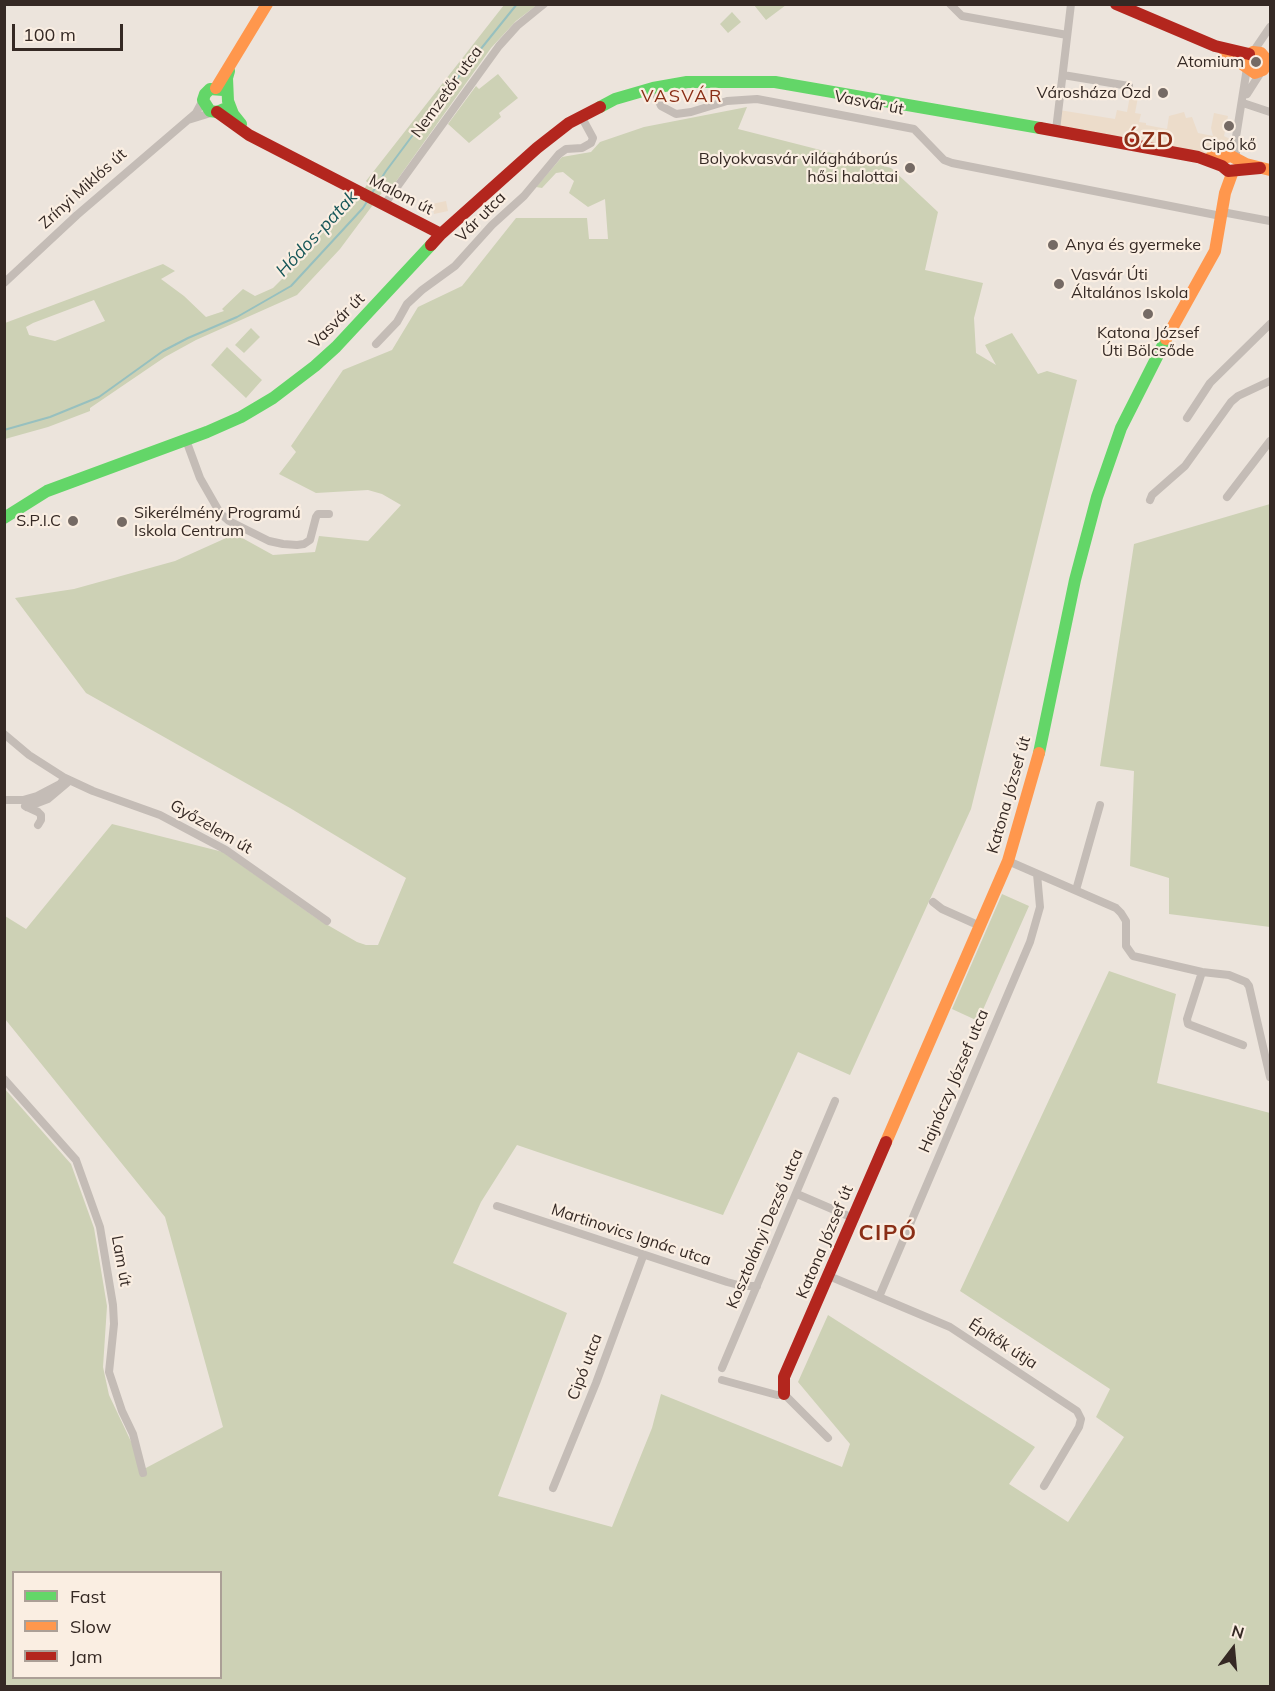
<!DOCTYPE html>
<html>
<head>
<meta charset="utf-8">
<style>
	body { margin:0 }
	#map { position:relative; width:1275px; height:1691px; overflow:hidden; background:#ece4dc; font-family:Mulish,sans-serif }
	canvas { display:block }
	.frame { position:absolute; inset:0; border:6px solid #352924; pointer-events:none }
	.legend { position:absolute; left:12px; top:1571px; width:210px; height:108px; box-sizing:border-box; background:#faeee2; border:2px solid #ab9f96; margin:0; padding:8px 10px; list-style:none; font-size:18px; color:#352924 }
	.legend li { display:flex; align-items:center; gap:12px; height:30px }
	.legend b { width:30px; border:2px solid #ab9f96 }
	.north { position:absolute; left:1203px; top:1619px; width:60px; height:60px; -webkit-text-stroke:4px #faeee2; paint-order:stroke; rotate:16deg; font-size:16px; font-weight:700; line-height:24px; text-align:center; color:#352924 }
	.north::after { content:''; display:block; margin:auto; width:21px; height:27px; background:#352924; clip-path:polygon(50% 0,100% 100%,50% 72%,0 100%) }
	.scale { position:absolute; left:12px; top:24px; width:111px; height:27px; box-sizing:border-box; border:3px solid #352924; border-top:0; padding-left:8px; font-size:18px; line-height:21px; white-space:nowrap; color:#352924; -webkit-text-stroke:4px #faeee2; paint-order:stroke }
</style>
</head>
<body>
<div id="map">
<canvas width="1275" height="1691"></canvas>
<div class="frame"></div>
<ul class="legend">
<li><b style="height:8px;background:#63d668"></b>Fast</li>
<li><b style="height:8px;background:#ff974d"></b>Slow</li>
<li><b style="height:8px;background:#b3261e"></b>Jam</li>
</ul>
<div class="north">N</div>
<div class="scale">100 m</div>
</div>
<script>
const ctx = document.querySelector('canvas').getContext('2d');
ctx.lineJoin = 'round';
function fill(path, color) { ctx.fillStyle = color; ctx.fill(path, 'evenodd'); }
const shape = rows => new Path2D(rows.map(r => 'M' + r).join(''));
function stroke(path, color, width, dash) { ctx.strokeStyle = color; ctx.lineWidth = width; ctx.lineCap = dash ? 'butt' : 'round'; ctx.setLineDash(dash || []); ctx.stroke(path); }
function label(font, color, halo, rows, align = 'center') {
  ctx.font = font + ' Mulish,sans-serif'; ctx.lineWidth = 4.5; ctx.setLineDash([]); ctx.textBaseline = 'middle'; ctx.strokeStyle = halo; ctx.fillStyle = color; for (const [text, x, y, turn = 0] of rows) {
    ctx.save(); ctx.translate(x, y); ctx.rotate((+turn || 0) * Math.PI / 180); ctx.textAlign = isNaN(turn) ? turn : align; if (halo) ctx.strokeText(text, 0, 0); ctx.fillText(text, 0, 0); ctx.restore();
  }
}
fill(shape([
	[504,5,537,5,516,21,491,48,390,190,384,190,340,249,297,295,196,340,165,357,90,408,90,411,48,427,5,439,5,323,163,264,175,271,161,279,184,296,206,317,224,311,222,309,243,289,255,296,273,288,315,246,309,241,353,198,357,200,368,183,366,181],
	[94,300,105,321,55,341,29,335,26,327,33,323],
	[754,5,786,5,766,20],
	[732,12,741,22,728,33,720,24],
	[498,74,518,98,499,113,501,117,469,143,448,124,476,86,479,89],
	[747,107,738,129,891,168,938,212,925,270,983,283,974,318,976,353,996,365,985,345,1012,333,1038,374,1047,371,1077,380,971,809,850,1075,798,1052,723,1215,517,1145,481,1202,453,1263,567,1313,498,1496,612,1527,652,1428,661,1394,842,1467,850,1444,798,1382,828,1315,1035,1447,1009,1484,1068,1522,1124,1437,1096,1417,1110,1389,960,1291,1109,971,1176,994,1157,1083,1270,1113,1270,1686,5,1686,4,1088,71,1164,94,1228,107,1306,103,1367,109,1395,144,1469,223,1427,165,1217,5,1019,5,916,26,929,112,824,223,852,319,920,357,942,366,945,378,945,406,878,290,808,86,693,15,598,74,589,175,561,235,534,273,555,315,552,319,536,368,541,401,505,382,494,368,490,316,493,279,474,296,452,291,446,343,370,392,350,418,307,462,286,516,218,587,218,589,239,608,239,605,199,588,207,569,193,574,181,563,172,556,173,542,188,536,187,562,157,591,152,600,142,644,127],
	[14,1572,220,1572,220,1678,14,1678],
	[251,328,260,337,244,353,235,345],
	[227,347,262,380,246,398,211,365],
	[1270,504,1270,927,1169,914,1169,878,1130,866,1134,771,1100,766,1134,544],
	[1002,894,1029,906,978,1021,952,1009]
]), '#cdd1b5');
fill(shape([
	[1130,96,1138,97,1135,113,1141,114,1139,122,1146,123,1146,125,1167,129,1169,116,1184,112,1186,118,1192,117,1198,133,1213,136,1211,128,1214,113,1228,116,1224,136,1234,141,1226,157,1224,158,1056,130,1059,110,1115,119,1117,110,1127,112],
	[446,201,448,211,434,214,432,204]
]), '#ecdcca');
stroke(shape([
	[372,193,386,171,430,112,517,4],
	[4,430,50,417,99,397,163,351,188,338,237,317,291,286,363,208,368,200]
]), '#97c0bf', 2);
stroke(shape([
	[950,4,962,16,1067,35],
	[1253,52,1270,27],
	[1063,75,1129,86],
	[653,88,661,106,676,114,691,112,727,101,757,99,773,102,914,129,944,160,952,163,1221,216],
	[1247,94,1261,72],
	[1243,103,1270,112],
	[188,120,214,112],
	[1056,130,1071,4],
	[1236,158,1236,137,1247,68],
	[384,205,499,46,517,26,544,4],
	[1222,212,1270,221],
	[4,283,77,215,196,113,203,100],
	[376,344,397,322,407,304,422,290,455,266,492,225,524,196,559,154,566,149,582,148,591,143,593,138,581,116],
	[1187,418,1210,383,1270,324],
	[186,440,200,478,220,513,229,521,269,541,283,544,297,545,304,544,310,540,316,517,318,514,329,514],
	[1227,497,1270,441],
	[1150,500,1152,495,1185,466,1231,402,1238,396,1270,381],
	[4,734,29,755,65,778,93,791,160,815,226,850,327,921],
	[4,800,23,800,37,796,60,784,65,778],
	[25,806,38,812,41,815,41,820,38,825],
	[27,807,48,799,67,783],
	[1008,861,1116,908,1121,913,1126,921,1126,946,1133,956,1202,972,1229,975,1246,982,1249,986,1270,1077],
	[1076,890,1100,805],
	[933,902,942,909,980,926],
	[1202,972,1187,1019,1188,1024,1243,1045],
	[4,1079,76,1160,100,1227,113,1305,114,1324,109,1372,122,1411,133,1434,143,1473],
	[797,1194,853,1218],
	[497,1206,727,1282,742,1286,757,1286],
	[829,1276,950,1327,1077,1411,1081,1419,1079,1427,1044,1486],
	[879,1297,1030,942,1040,907,1037,874],
	[722,1368,835,1101],
	[722,1380,777,1395,784,1394,828,1438],
	[553,1488,596,1383,643,1256]
]), '#c4bcb6', 8);
stroke(shape([
	[229,71,227,78,228,101,233,114,241,124],
	[223,90,210,89,205,94,203,100,210,111,217,112,224,109],
	[600,107,615,99,653,88,687,82,775,82,1040,128],
	[4,518,47,491,207,432,241,417,273,398,315,366,336,347,431,245],
	[1039,753,1075,580,1097,497,1121,428,1166,339]
]), '#63d668', 12);
stroke(shape([
	[1225,52,1255,73,1263,70,1266,65,1266,59,1261,53,1253,52,1247,56,1246,65],
	[216,88,267,4],
	[1211,157,1224,158,1231,156,1246,164,1270,170],
	[1166,339,1215,251,1225,193,1233,171],
	[886,1142,1008,861,1039,753]
]), '#ff974d', 12);
stroke(shape([
	[1116,4,1215,46,1249,54],
	[217,112,249,135,441,234,431,245],
	[1040,128,1198,157,1222,166,1228,171,1260,168],
	[441,234,537,148,569,123,600,107],
	[784,1394,784,1377,886,1142]
]), '#b3261e', 12);
for (const [x, y, r, color] of [
	[1256,62,6,"#756a64"],
	[1163,93,6,"#756a64"],
	[1229,126,6,"#756a64"],
	[910,168,6,"#756a64"],
	[1053,245,6,"#756a64"],
	[1059,284,6,"#756a64"],
	[1148,314,6,"#756a64"],
	[73,521,6,"#756a64"],
	[122,522,6,"#756a64"]
]) { const dot = new Path2D(); dot.arc(x, y, r, 0, 2 * Math.PI); ctx.fillStyle = color; ctx.fill(dot); stroke(dot, '#faeee2', 2); }
label('16px', '#352924', '#faeee2', [
	["Atomium",1244,62],
	["Városháza Ózd",1151,93],
	["Cipó kő",1229,145,"center"],
	["Bolyokvasvár világháborús",898,159],
	["hősi halottai",898,177],
	["Anya és gyermeke",1065,245,"left"],
	["Vasvár Úti",1071,275,"left"],
	["Általános Iskola",1071,293,"left"],
	["Katona József",1148,333,"center"],
	["Úti Bölcsőde",1148,351,"center"],
	["Sikerélmény Programú",134,513,"left"],
	["Iskola Centrum",134,531,"left"],
	["S.P.I.C",61,521]
], 'right');
label('16px', '#352924', '#faeee2', [
	["Nemzetőr utca",447,92,-54],
	["Vasvár út",869,103,11],
	["Zrínyi Miklós út",83,189,-42],
	["Malom út",401,195,27],
	["Vár utca",481,217,-45],
	["Vasvár út",337,321,-45],
	["Katona József út",1009,795,-74],
	["Győzelem út",211,827,30],
	["Hajnóczy József utca",954,1081,-67],
	["Kosztolányi Dezső utca",765,1229,-67],
	["Martinovics Ignác utca",631,1235,18],
	["Katona József út",825,1242,-67],
	["Lam út",121,1261,80],
	["Építők útja",1003,1344,33],
	["Cipó utca",585,1367,-69]
]);
ctx.letterSpacing = '1.5px';
label('18px', '#8a2f17', '#faeee2', [
	["VASVÁR",682,97]
]);
ctx.letterSpacing = '0px';
label('italic 18px', '#175759', '#faeee2', [
	["Hódos-patak",317,234,-47]
]);
ctx.letterSpacing = '1.5px';
label('bold 22px', '#8a2f17', '#faeee2', [
	["ÓZD",1149,140],
	["CIPÓ",888,1233]
]);
ctx.letterSpacing = '0px';
</script>
</body>
</html>
